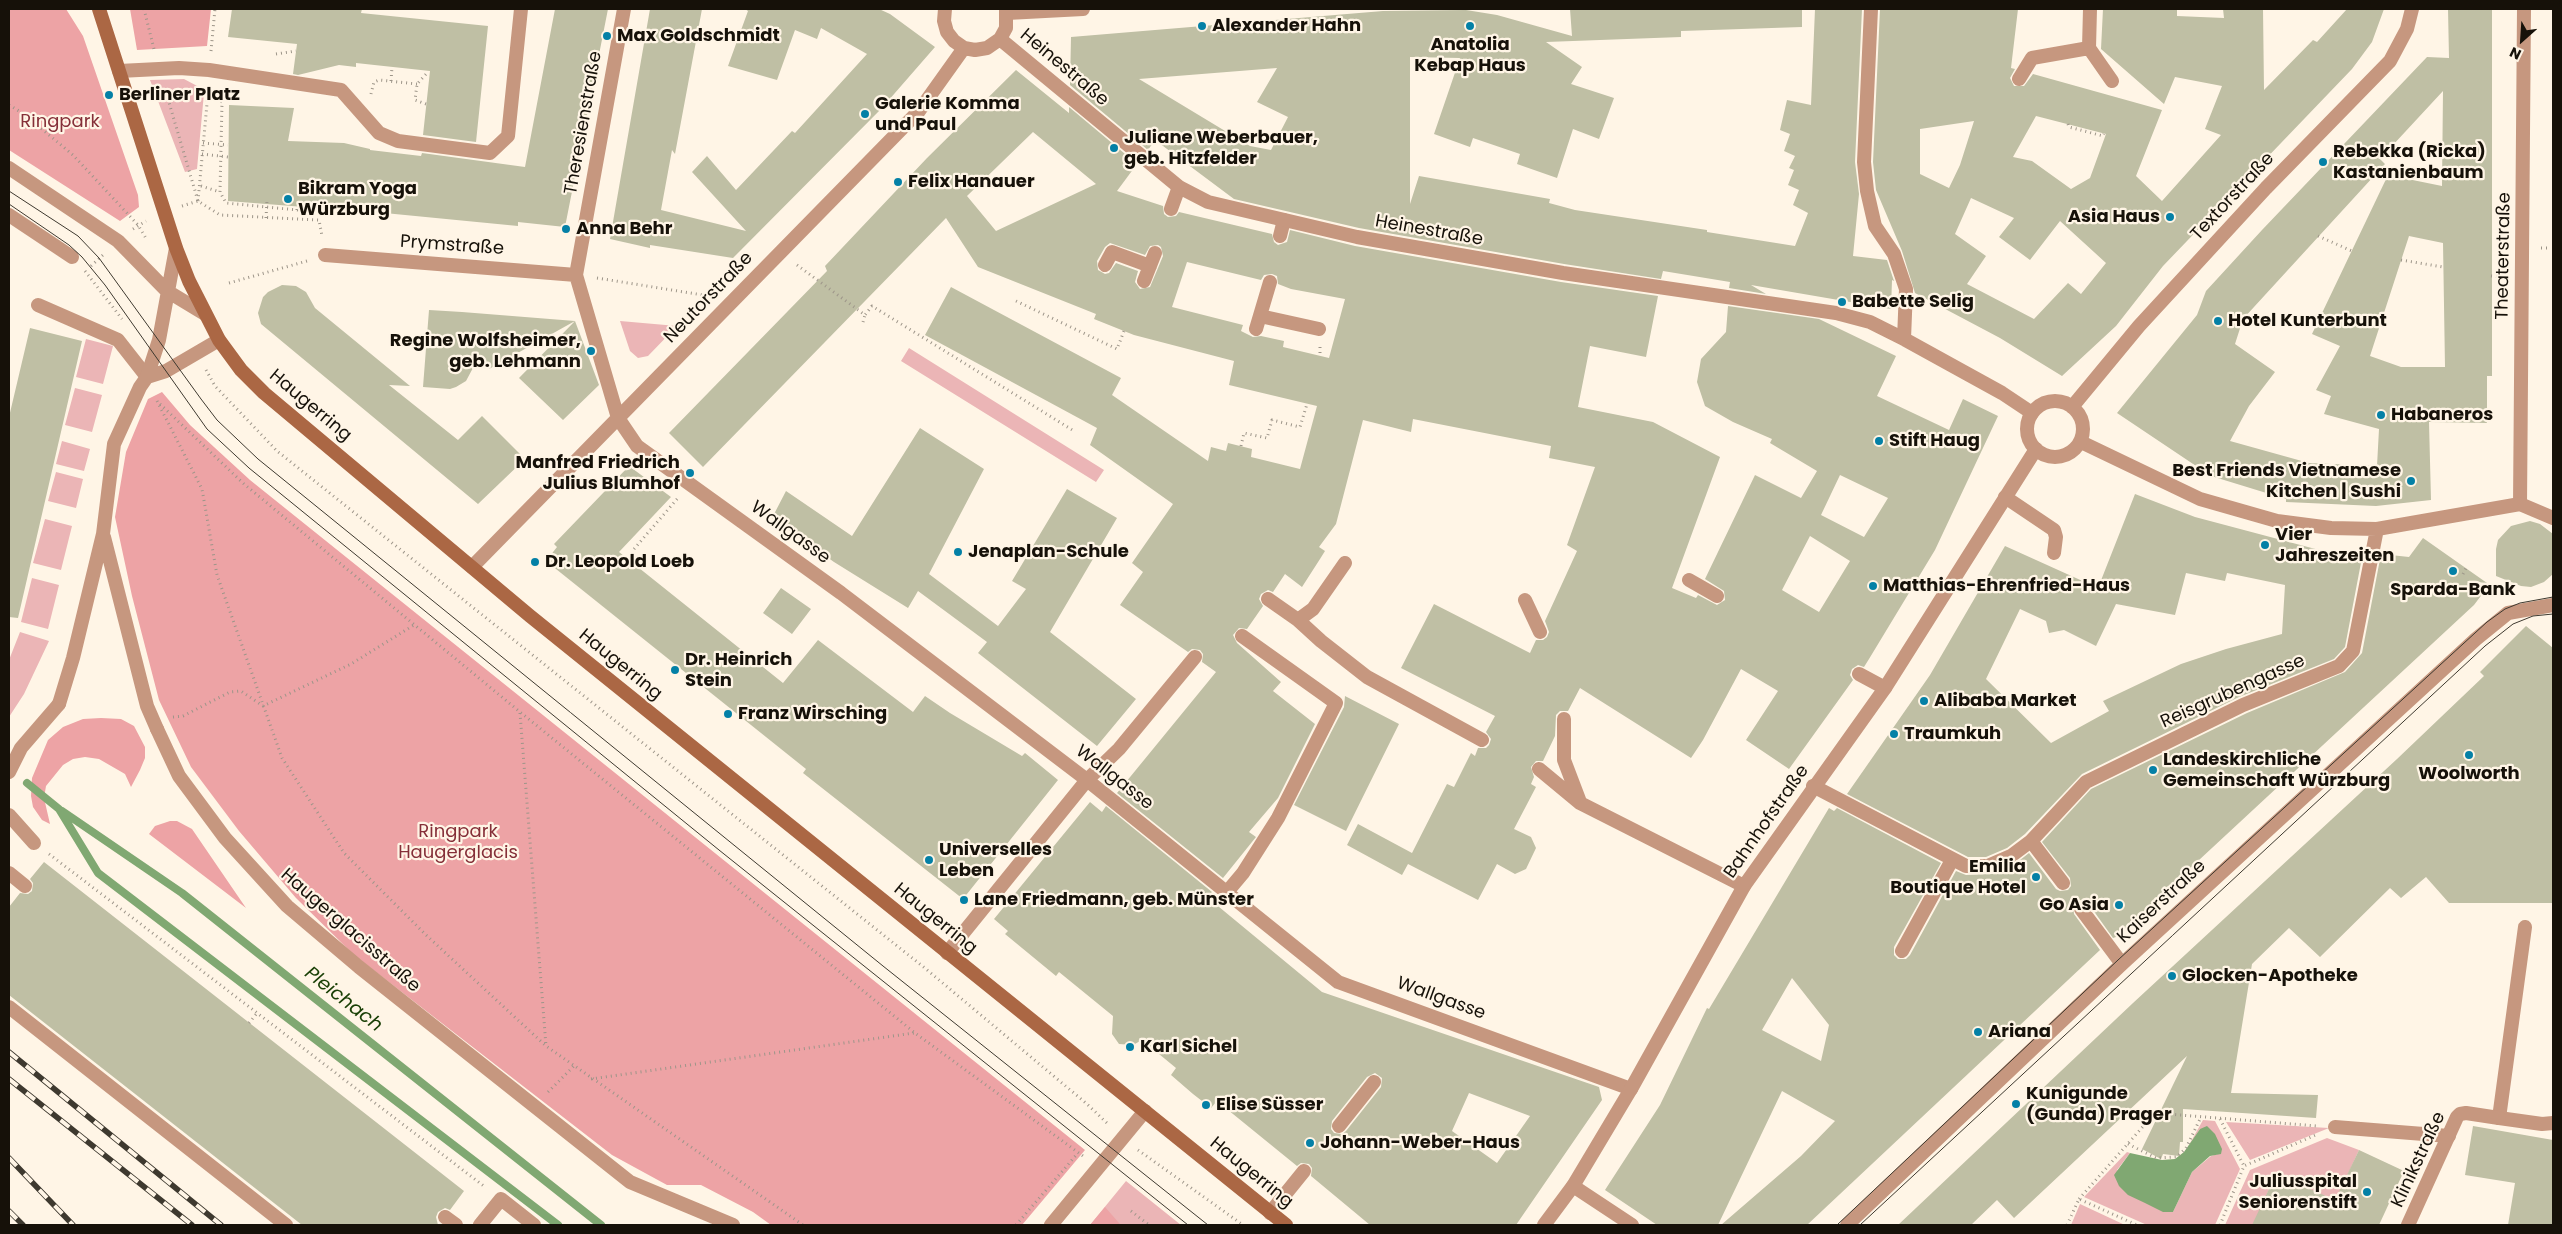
<!DOCTYPE html>
<html>
<head>
<meta charset="utf-8">
<style>
	body { margin:0 }
	#map { position:relative; width:2562px; height:1234px; overflow:hidden; background:#fff5e6; font-family:Poppins,sans-serif }
	canvas { display:block }
	.frame { position:absolute; inset:0; border:10px solid #161109; pointer-events:none }
	.north { position:absolute; left:2497px; top:15px; width:50px; height:50px; -webkit-text-stroke:4px #fff5e6; paint-order:stroke; rotate:206deg; font-size:14px; font-weight:700; line-height:20px; text-align:center; color:#161109 }
	.north::after { content:''; display:block; margin:auto; width:18px; height:22px; background:#161109; clip-path:polygon(50% 0,100% 100%,50% 72%,0 100%) }
</style>
</head>
<body>
<div id="map">
<canvas width="2562" height="1234"></canvas>
<div class="frame"></div>
<div class="north">N</div>
</div>
<script>
const ctx = document.querySelector('canvas').getContext('2d');
ctx.lineJoin = 'round';
function fill(path, color) { ctx.fillStyle = color; ctx.fill(path, 'evenodd'); }
const shape = rows => new Path2D(rows.map(r => 'M' + r).join(''));
function stroke(path, color, width, dash) { ctx.strokeStyle = color; ctx.lineWidth = width; ctx.lineCap = dash ? 'butt' : 'round'; ctx.setLineDash(dash || []); ctx.stroke(path); }
function label(font, color, halo, rows, align = 'center') {
  ctx.font = font + ' Poppins,sans-serif'; ctx.lineWidth = 4.5; ctx.setLineDash([]); ctx.textBaseline = 'middle'; ctx.strokeStyle = halo; ctx.fillStyle = color; for (const [text, x, y, turn = 0] of rows) {
    ctx.save(); ctx.translate(x, y); ctx.rotate((+turn || 0) * Math.PI / 180); ctx.textAlign = isNaN(turn) ? turn : align; if (halo) ctx.strokeText(text, 0, 0); ctx.fillText(text, 0, 0); ctx.restore();
  }
}
fill(shape([
	[184,79,201,88,204,93,197,169,185,172,150,80],
	[620,321,677,326,648,356,638,358,630,351],
	[86,339,113,346,103,384,76,377],
	[909,348,1104,470,1096,482,901,361],
	[75,388,102,395,92,432,65,425],
	[62,441,90,449,84,471,56,464],
	[56,472,83,479,76,508,48,501],
	[45,519,72,526,61,570,33,563],
	[32,578,59,585,48,629,21,622],
	[20,632,49,641,24,694,9,717,9,660],
	[2203,1120,2215,1121,2240,1169,2215,1225,2147,1225,2084,1197,2127,1152,2130,1153,2117,1170,2173,1212,2192,1172,2211,1156,2221,1153,2200,1129,2188,1147],
	[2226,1122,2329,1128,2250,1160],
	[2327,1138,2359,1150,2331,1211,2300,1197,2304,1186,2276,1174,2261,1207,2277,1215,2272,1225,2225,1225,2250,1170],
	[1126,1181,1181,1225,1090,1225],
	[2080,1204,2125,1225,2071,1225]
]), '#ebb5b6');
fill(shape([
	[9,9,66,9,83,36,138,195,139,207,120,221,9,150],
	[130,9,211,9,207,46,137,50],
	[162,392,190,425,250,480,1085,1150,1022,1225,771,1225,753,1212,701,1185,667,1185,612,1155,354,955,296,898,239,831,191,767,159,700,132,596,115,517,126,452,148,399],
	[101,718,121,719,134,726,145,747,145,758,140,770,131,787,125,774,99,759,85,757,73,759,63,765,46,786,44,798,50,824,42,820,33,807,31,796,32,778,48,740,63,727,83,719],
	[170,821,177,821,192,829,246,908,149,834,155,826],
	[1105,1207,1119,1223,1121,1225,1090,1225]
]), '#eda3a5');
fill(shape([
	[2207,1126,2215,1134,2222,1149,2221,1154,2210,1156,2192,1172,2173,1212,2163,1212,2145,1203,2128,1195,2119,1186,2114,1175,2130,1153,2162,1160,2175,1159,2184,1152,2200,1129]
]), '#80a872');
stroke(shape([
	[27,783,59,809,98,873,558,1225],
	[62,811,182,893,601,1225]
]), '#80a872', 8);
fill(shape([
	[232,9,362,9,361,13,488,26,476,142,423,135,430,71,356,63,356,67,339,65,298,75,293,74,297,44,228,37],
	[555,9,608,9,565,227,518,222,518,226,364,211,364,208,336,205,330,209,228,201,229,105,294,108,288,141,344,143,370,149,370,150,421,156,422,153,525,167],
	[650,9,702,9,675,154,672,150,661,210,746,231,692,172,707,156,736,190,792,131,795,133,867,54,821,28,817,39,795,30,777,80,728,66,748,11,745,9,879,9,890,14,935,47,881,109,733,258,650,245,650,248,610,239],
	[1570,9,1802,9,1802,27,1681,31,1681,37,1546,42,1582,67,1571,84,1614,98,1599,139,1573,129,1557,178,1517,164,1520,154,1473,138,1470,147,1434,134,1460,58,1410,57,1410,204,1419,176,1550,199,1549,203,1575,210,1707,230,1707,232,1795,246,1808,213,1793,205,1799,190,1788,185,1794,170,1789,168,1795,156,1784,151,1790,134,1780,130,1787,100,1811,105,1815,9,1862,9,1855,162,1859,194,1853,256,1887,260,1894,281,1892,280,1891,309,1751,285,1766,294,1729,288,1730,282,1663,271,1661,279,1564,264,1359,228,1234,199,1155,140,1148,150,1070,85,1071,37,1383,11,1466,10,1497,15,1572,36],
	[1277,68,1257,102,1288,117,1271,150,1250,146,1139,79],
	[1880,9,2018,9,2011,68,2015,69,2010,78,2014,86,2024,86,2033,74,2162,110,2136,176,2162,201,2221,135,2205,129,2222,86,2175,77,2164,104,2101,49,2103,9,2177,9,2177,16,2224,18,2223,9,2263,9,2264,90,2313,40,2317,42,2347,9,2384,9,2372,42,2352,69,2163,266,2116,326,2062,376,2000,338,1915,293,1902,251,1876,190,1873,162],
	[2036,116,2106,134,2090,178,2071,189,2032,161,2013,157],
	[1974,121,1960,165,1949,188,1920,174,1920,129],
	[1971,198,2014,218,1999,237,2030,260,2060,221,2106,263,2081,294,2068,283,2034,319,1967,284,1986,256,1955,234],
	[2448,9,2492,9,2492,376,2487,376,2487,423,2429,422,2431,500,2376,506,2286,502,2286,499,2211,476,2117,413,2197,315,2206,291,2262,230,2427,57,2449,58],
	[2443,91,2442,186,2388,175,2312,334,2340,346,2316,390,2331,396,2324,414,2379,429,2377,466,2309,463,2230,441,2249,406,2275,372,2235,344,2243,319,2385,164,2380,159],
	[2409,236,2443,243,2445,367,2401,367,2370,356],
	[1016,70,1069,113,1069,107,1137,164,1117,191,1163,206,1164,214,1168,217,1176,216,1179,212,1272,234,1274,242,1278,245,1287,242,1290,230,1355,246,1561,282,1658,296,1646,357,1590,346,1578,407,1653,422,1720,457,1672,588,1696,598,1698,595,1717,605,1725,600,1724,591,1705,579,1755,475,1801,498,1817,471,1770,443,1772,439,1733,422,1705,406,1697,382,1701,359,1726,332,1728,306,1819,319,1896,356,1877,396,1949,430,1963,399,1998,416,1935,550,1869,659,1864,667,1858,665,1852,669,1850,675,1853,680,1789,769,1746,740,1778,691,1741,669,1703,740,1691,758,1580,688,1568,711,1560,711,1556,715,1555,736,1543,761,1536,761,1531,767,1534,777,1531,784,1536,787,1514,829,1531,837,1536,848,1526,869,1515,874,1497,864,1478,900,1408,864,1402,875,1347,845,1358,824,1412,853,1447,784,1454,787,1471,753,1475,756,1478,748,1486,748,1489,745,1491,739,1486,732,1495,716,1401,668,1434,604,1530,653,1536,640,1543,640,1547,637,1549,632,1545,621,1577,551,1567,545,1595,467,1549,458,1551,446,1413,419,1411,432,1363,420,1336,524,1319,547,1325,551,1320,559,1302,587,1285,574,1273,592,1268,590,1261,594,1259,599,1263,606,1247,629,1239,628,1233,635,1237,643,1281,682,1273,691,1315,724,1278,798,1249,832,1256,837,1223,878,1117,793,1216,672,1202,662,1203,654,1200,650,1192,649,1188,652,1120,605,1143,572,1132,563,1173,504,1090,445,1097,428,925,335,951,287,1121,378,1112,395,1208,461,1211,447,1226,451,1228,443,1252,449,1251,457,1300,469,1317,406,1229,385,1234,361,1134,335,1094,319,1096,314,978,267,946,218,703,467,669,433,827,271,825,266,927,158],
	[1033,132,1096,184,996,231,967,196],
	[1110,243,1145,255,1150,246,1158,245,1161,247,1163,256,1150,287,1140,289,1135,282,1138,271,1116,263,1109,273,1105,274,1098,270,1097,261,1105,247],
	[1187,262,1261,280,1264,275,1272,274,1277,276,1278,284,1291,289,1345,299,1329,358,1283,347,1284,341,1261,336,1253,337,1241,331,1243,325,1172,307],
	[1840,475,1888,498,1864,537,1821,515],
	[1810,536,1850,561,1819,612,1782,590],
	[282,285,296,286,306,292,315,308,410,386,389,385,458,440,482,416,525,459,478,504,261,324,258,313,263,297,268,292],
	[429,310,462,312,575,321,489,369,474,366,466,381,456,387,450,389,423,387],
	[575,321,599,385,563,420,519,378],
	[30,328,82,341,18,618,9,617,9,417],
	[920,428,984,469,929,574,998,626,1026,589,1012,581,1067,489,1117,518,1050,632,1136,699,1097,746,978,653,987,642,918,591,908,608,834,562,772,518,786,491,852,536],
	[629,466,671,497,619,552,783,683,818,640,913,712,925,696,950,713,1022,756,1025,753,1058,780,963,899,803,773,806,769,546,561,557,547,554,544],
	[2135,494,2195,517,2338,555,2341,550,2363,552,2345,647,2334,659,2239,697,2082,774,2025,834,2007,848,1986,857,1968,857,1847,794,1930,675,2005,546,2098,588],
	[2186,573,2225,581,2227,573,2285,585,2282,634,2226,649,2181,664,2103,701,2109,711,2051,743,1986,679,2020,609,2046,621,2049,633,2064,630,2096,646,2116,604,2175,615],
	[2530,521,2540,524,2553,534,2553,574,2544,582,2531,587,2521,586,2496,576,2496,549,2498,540,2511,526],
	[2423,538,2487,583,2467,581,2483,593,2474,605,2116,937,2113,938,2088,903,2080,900,2075,902,2073,906,2074,914,2100,950,1807,1225,1721,1225,1801,1156,1835,1121,1782,1091,1718,1225,1657,1225,1605,1190,1660,1105,1707,1008,1709,1009,1829,808,1834,811,1837,808,1941,863,1894,947,1894,955,1898,959,1906,959,1910,955,1956,871,1966,875,1991,874,2015,864,2029,853,2056,889,2060,891,2068,890,2071,886,2070,878,2042,842,2091,789,2247,713,2345,672,2362,653,2381,554,2409,557],
	[1792,978,1829,1025,1821,1061,1762,1030],
	[781,588,811,609,792,634,763,613],
	[2526,626,2553,648,2553,903,2449,903,2426,877,2401,898,2390,888,2320,957,2289,928,2252,964,2231,1093,2318,1095,2316,1118,2183,1109,2183,1142,2180,1142,2179,1156,2163,1154,2161,1159,2142,1149,2187,1056,2014,1218,1997,1200,1971,1225,1898,1225,2133,1003,2397,759,2484,676,2480,672],
	[1345,696,1399,724,1346,831,1294,805,1344,707],
	[1090,802,1102,812,1106,806,1212,892,1207,897,1322,992,1599,1087,1602,1100,1516,1225,1370,1225,1311,1176,1312,1168,1309,1164,1301,1163,1297,1166,1217,1101,1211,1108,1193,1094,1171,1075,1176,1068,1142,1040,1133,1045,1119,1044,1112,1034,1113,1016,1059,972,1056,976,1005,934,1008,931,994,919],
	[1375,1073,1382,1078,1381,1087,1346,1131,1342,1134,1334,1133,1331,1129,1332,1121,1367,1077],
	[1469,1093,1530,1116,1497,1163,1452,1131],
	[44,862,464,1191,450,1210,445,1208,438,1212,436,1217,438,1225,302,1225,9,995,9,907,20,893,28,894,32,891,33,883,30,879],
	[2473,1126,2553,1140,2553,1225,2508,1225,2515,1183,2465,1175],
	[2359,1150,2404,1171,2379,1225,2252,1225,2276,1174,2335,1200]
]), '#bfbfa4');
stroke(shape([
	[144,9,154,49],
	[211,51,215,9],
	[276,54,296,51],
	[391,81,392,67],
	[165,89,198,201,220,215,319,220,322,236],
	[208,94,222,102,220,192,226,203,297,210,297,206],
	[371,94,374,82,379,80,417,84],
	[426,104,415,100,417,84,427,73],
	[9,105,24,114,73,155,138,225,147,240],
	[2068,124,2069,127,2103,136,2104,134],
	[203,143,228,145],
	[202,154,228,157],
	[201,186,220,192],
	[198,201,208,93],
	[182,206,198,201],
	[266,218,267,200],
	[133,229,146,221],
	[2318,236,2352,251],
	[2541,248,2550,248],
	[2401,260,2443,267],
	[797,265,865,315,872,306,1074,431],
	[91,266,103,255],
	[85,271,122,319],
	[2491,276,2503,277],
	[597,278,709,296],
	[229,283,307,261],
	[1016,301,1117,349,1124,331],
	[863,322,865,315],
	[1320,347,1320,356],
	[206,370,215,386,277,451,926,969,1087,1104,1109,1125],
	[157,401,202,489,217,575,282,758,344,853,425,934,546,1046,803,1225],
	[160,404,244,484,520,712,915,1033,1083,1156],
	[1241,446,1244,433,1267,438,1272,420,1300,427,1307,404],
	[634,549,678,498],
	[2463,574,2466,568],
	[520,713,546,1046],
	[173,717,183,716,230,692,241,691,263,706,351,664,414,625],
	[49,854,485,1187],
	[249,1023,257,1013],
	[591,1079,914,1033],
	[548,1092,574,1066],
	[2220,1119,2244,1166],
	[2128,1144,2156,1158,2177,1157,2186,1148,2201,1117],
	[1138,1150,1243,1225],
	[2079,1199,2155,1113,2317,1126],
	[1131,1211,1149,1225],
	[1016,1225,1078,1153],
	[2067,1225,2079,1199,2137,1225],
	[2220,1225,2244,1166,2318,1134]
]), '#9d9589', 3, [1, 4]);
stroke(shape([
	[2090,9,2089,48,2112,81],
	[119,71,179,68,209,70,341,90,379,133,398,141,490,153,508,136,521,9],
	[2019,79,2032,58,2089,48],
	[1171,209,1179,187],
	[9,215,72,257],
	[1280,236,1284,220],
	[1105,265,1112,252,1150,266],
	[1144,281,1155,253],
	[38,305,118,340,147,377],
	[1260,316,1319,329],
	[1256,329,1270,282],
	[2005,497,2054,530,2056,537,2054,553],
	[1345,563,1313,609,1298,620,1321,641,1367,677,1482,740],
	[1689,580,1717,596],
	[1268,599,1298,620],
	[1525,600,1540,632],
	[1859,674,1885,688],
	[1564,719,1564,760,1580,802],
	[157,729,179,776,225,838,287,906,359,967,630,1182,733,1225],
	[1539,769,1580,803,1744,886],
	[9,772,21,748,59,704],
	[1087,780,1119,749,1195,657],
	[9,815,34,843],
	[9,873,25,886],
	[1227,892,1243,873,1278,818,1336,703,1242,636],
	[9,1007,286,1225],
	[2499,1118,2525,927],
	[1339,1126,1374,1082],
	[2335,1127,2449,1136],
	[1270,1213,1304,1171],
	[445,1217,456,1225],
	[480,1225,501,1199,534,1225]
]), '#c6977f', 14);
stroke(shape([
	[2520,504,2524,9],
	[2081,909,2122,964],
	[2499,1118,2542,1124,2553,1123],
	[1573,1186,1632,1225],
	[1847,1225,2122,964,2476,639,2508,613,2553,605]
]), '#c6977f', 14);
stroke(shape([
	[624,9,576,275,618,418,637,446,841,593,1087,780,1338,982,1631,1089],
	[945,9,944,21,947,32,954,41,964,48,975,50,987,48,1000,39,1006,28,1006,9],
	[1871,9,1864,162,1867,191,1875,226,1894,254,1906,289,1904,339],
	[1007,13,1083,9],
	[1000,39,1179,187,1208,202,1357,237,1563,273,1836,313,1870,322,1904,339,2002,393,2032,413],
	[9,168,118,241,167,291,205,314],
	[325,255,576,275],
	[147,377,166,371,219,340],
	[2081,442,2200,499,2277,521,2331,528,2377,529,2520,504,2553,518],
	[104,537,147,706,157,729],
	[472,567,919,111,964,48],
	[59,704,73,658,103,534,114,444,140,387,147,377,159,340,176,248],
	[1813,786,1966,866,1988,866,2011,856,2031,841,2086,782,2243,705,2339,666,2353,651,2377,529],
	[2031,841,2063,883],
	[1902,951,1952,860],
	[947,953,1087,780],
	[1051,1225,1145,1111],
	[2408,1225,2457,1117,2460,1114,2466,1113,2499,1118]
]), '#c6977f', 14);
stroke(shape([
	'2027 429a28 28 0 1 1 56 0a28 28 0 1 1-56 0Z',
	[2072,407,2139,326,2266,188,2390,61,2407,29,2412,9],
	[1544,1225,1573,1186,1631,1089,1744,886,1885,688,2036,449]
]), '#c6977f', 14);
stroke(shape([
	[99,9,176,248,189,281,219,340,241,370,264,393,530,616,1286,1225]
]), '#ab6744', 14);
stroke(shape([
	[9,191,78,236,99,258,201,399,217,420,258,459,883,966,1208,1225],
	[9,204,69,245,82,257,105,285,207,429,249,468,719,850,1188,1225],
	[1837,1225,2118,960,2487,622,2505,609,2520,603,2553,597],
	[1860,1225,2485,646,2513,624,2533,616,2553,614]
]), '#3e392f', 1);
const rail = shape([
	[9,1052,221,1225],
	[9,1079,192,1225],
	[9,1158,73,1225],
	[9,1211,23,1225]
]);
stroke(rail, '#3e392f', 5.5);
stroke(rail, '#fff5e6', 4, [11]);
for (const [x, y, r, color] of [
	[1202,26,5,"#0480a6"],
	[1470,26,5,"#0480a6"],
	[607,36,5,"#0480a6"],
	[109,95,5,"#0480a6"],
	[865,114,5,"#0480a6"],
	[1114,148,5,"#0480a6"],
	[2323,162,5,"#0480a6"],
	[898,182,5,"#0480a6"],
	[288,199,5,"#0480a6"],
	[2170,217,5,"#0480a6"],
	[566,229,5,"#0480a6"],
	[1842,302,5,"#0480a6"],
	[2218,321,5,"#0480a6"],
	[591,351,5,"#0480a6"],
	[2381,415,5,"#0480a6"],
	[1879,441,5,"#0480a6"],
	[690,473,5,"#0480a6"],
	[2411,481,5,"#0480a6"],
	[2265,545,5,"#0480a6"],
	[958,552,5,"#0480a6"],
	[535,562,5,"#0480a6"],
	[2453,571,5,"#0480a6"],
	[1873,586,5,"#0480a6"],
	[675,670,5,"#0480a6"],
	[1924,701,5,"#0480a6"],
	[728,714,5,"#0480a6"],
	[1894,734,5,"#0480a6"],
	[2469,755,5,"#0480a6"],
	[2153,770,5,"#0480a6"],
	[929,860,5,"#0480a6"],
	[2036,877,5,"#0480a6"],
	[964,900,5,"#0480a6"],
	[2119,905,5,"#0480a6"],
	[2172,976,5,"#0480a6"],
	[1978,1032,5,"#0480a6"],
	[1130,1047,5,"#0480a6"],
	[2016,1104,5,"#0480a6"],
	[1206,1105,5,"#0480a6"],
	[1310,1143,5,"#0480a6"],
	[2367,1192,5,"#0480a6"]
]) { const dot = new Path2D(); dot.arc(x, y, r, 0, 2 * Math.PI); ctx.fillStyle = color; ctx.fill(dot); stroke(dot, '#fff5e6', 2); }
label('bold 18px', '#161109', '#fff5e6', [
	["Alexander Hahn",1212,26],
	["Max Goldschmidt",617,36],
	["Anatolia",1470,45,"center"],
	["Kebap Haus",1470,66,"center"],
	["Berliner Platz",119,95],
	["Galerie Komma",875,104],
	["und Paul",875,125],
	["Juliane Weberbauer,",1124,138],
	["geb. Hitzfelder",1124,159],
	["Rebekka (Ricka)",2333,152],
	["Kastanienbaum",2333,173],
	["Felix Hanauer",908,182],
	["Bikram Yoga",298,189],
	["Würzburg",298,210],
	["Asia Haus",2160,217,"right"],
	["Anna Behr",576,229],
	["Babette Selig",1852,302],
	["Hotel Kunterbunt",2228,321],
	["Regine Wolfsheimer,",581,341,"right"],
	["geb. Lehmann",581,362,"right"],
	["Habaneros",2391,415],
	["Stift Haug",1889,441],
	["Manfred Friedrich",680,463,"right"],
	["Julius Blumhof",680,484,"right"],
	["Best Friends Vietnamese",2401,471,"right"],
	["Kitchen | Sushi",2401,492,"right"],
	["Vier",2275,535],
	["Jahreszeiten",2275,556],
	["Jenaplan-Schule",968,552],
	["Dr. Leopold Loeb",545,562],
	["Matthias-Ehrenfried-Haus",1883,586],
	["Sparda-Bank",2453,590,"center"],
	["Dr. Heinrich",685,660],
	["Stein",685,681],
	["Alibaba Market",1934,701],
	["Franz Wirsching",738,714],
	["Traumkuh",1904,734],
	["Landeskirchliche",2163,760],
	["Gemeinschaft Würzburg",2163,781],
	["Woolworth",2469,774,"center"],
	["Universelles",939,850],
	["Leben",939,871],
	["Emilia",2026,867,"right"],
	["Boutique Hotel",2026,888,"right"],
	["Lane Friedmann, geb. Münster",974,900],
	["Go Asia",2109,905,"right"],
	["Glocken-Apotheke",2182,976],
	["Ariana",1988,1032],
	["Karl Sichel",1140,1047],
	["Kunigunde",2026,1094],
	["(Gunda) Prager",2026,1115],
	["Elise Süsser",1216,1105],
	["Johann-Weber-Haus",1320,1143],
	["Juliusspital",2357,1182,"right"],
	["Seniorenstift",2357,1203,"right"]
], 'left');
label('18px', '#161109', '#fff5e6', [
	["Heinestraße",1064,68,40],
	["Theresienstraße",584,123,-80],
	["Textorstraße",2233,197,-47],
	["Heinestraße",1429,231,10],
	["Prymstraße",452,246,4],
	["Theaterstraße",2504,256,-89],
	["Neutorstraße",709,298,-46],
	["Haugerring",310,406,40],
	["Wallgasse",790,533,36],
	["Haugerring",620,665,39],
	["Reisgrubengasse",2233,692,-24],
	["Wallgasse",1114,778,38],
	["Bahnhofstraße",1767,822,-55],
	["Kaiserstraße",2162,902,-43],
	["Haugerring",935,919,39],
	["Haugerglacisstraße",350,931,41],
	["Wallgasse",1441,999,20],
	["Klinikstraße",2419,1160,-65],
	["Haugerring",1251,1173,39]
]);
label('18px', '#852f38', '#fff5e6', [
	["Ringpark",60,122],
	["Ringpark",458,832],
	["Haugerglacis",458,853]
]);
label('italic 19px', '#1a4006', '#fff5e6', [
	["Pleichach",343,1000,38]
]);
</script>
</body>
</html>
